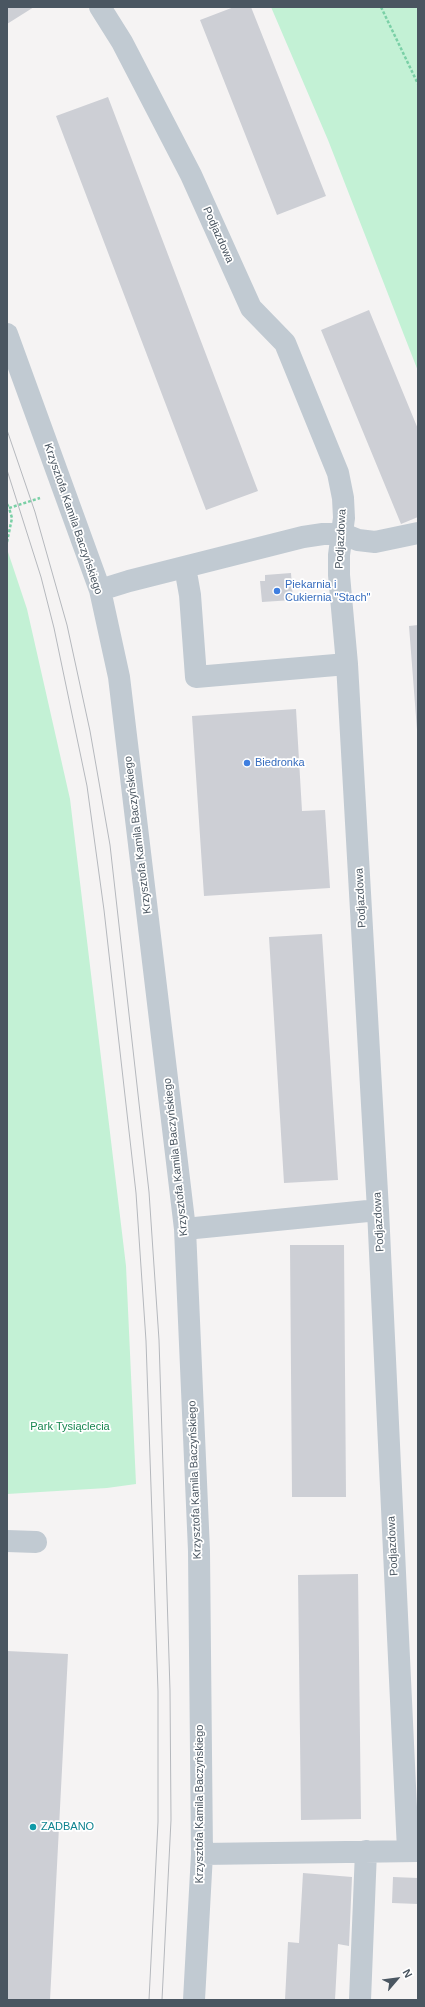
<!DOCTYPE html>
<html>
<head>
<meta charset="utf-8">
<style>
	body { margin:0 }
	#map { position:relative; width:425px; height:2007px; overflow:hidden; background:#f5f3f3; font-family:Arial,sans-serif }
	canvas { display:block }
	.frame { position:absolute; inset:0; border:8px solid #4a5661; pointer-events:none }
	.north { position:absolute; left:377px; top:1959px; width:40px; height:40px; -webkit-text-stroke:3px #fff; paint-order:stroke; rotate:62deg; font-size:11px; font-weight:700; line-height:16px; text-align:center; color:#4a5661 }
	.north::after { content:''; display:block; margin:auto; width:14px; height:18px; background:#4a5661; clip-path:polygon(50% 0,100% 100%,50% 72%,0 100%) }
</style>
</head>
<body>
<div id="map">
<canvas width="425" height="2007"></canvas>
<div class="frame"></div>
<div class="north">N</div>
</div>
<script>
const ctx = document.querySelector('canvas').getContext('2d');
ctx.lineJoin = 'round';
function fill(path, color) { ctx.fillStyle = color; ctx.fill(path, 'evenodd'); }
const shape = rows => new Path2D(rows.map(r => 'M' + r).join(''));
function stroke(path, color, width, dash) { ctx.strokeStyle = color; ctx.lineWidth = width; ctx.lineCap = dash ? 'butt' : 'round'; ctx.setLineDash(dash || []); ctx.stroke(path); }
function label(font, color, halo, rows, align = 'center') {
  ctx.font = font + ' Arial,sans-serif'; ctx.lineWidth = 3.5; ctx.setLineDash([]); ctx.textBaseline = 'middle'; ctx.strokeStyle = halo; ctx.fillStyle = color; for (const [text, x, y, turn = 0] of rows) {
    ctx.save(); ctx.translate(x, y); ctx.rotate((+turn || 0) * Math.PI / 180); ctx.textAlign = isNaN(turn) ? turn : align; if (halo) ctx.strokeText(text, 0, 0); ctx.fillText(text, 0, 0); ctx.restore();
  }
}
fill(shape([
	[271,7,418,7,418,371,328,140],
	[7,549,27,609,70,799,126,1266,136,1484,107,1488,7,1494]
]), '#c3f1d5');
fill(shape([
	[7,7,34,7,7,24],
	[234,7,251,7,326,196,277,215,200,20],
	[108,97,258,491,206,510,56,116],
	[369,310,418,429,418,517,401,524,321,330],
	[291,573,293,600,262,602,260,581,265,581,265,575],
	[418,625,418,730,417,730,409,626],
	[296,709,302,811,325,810,330,888,204,896,192,716],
	[322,934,338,1180,284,1183,269,937],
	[290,1245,344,1245,346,1497,292,1497],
	[358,1574,361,1819,301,1820,298,1575],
	[7,1651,68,1654,50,2000,7,2000],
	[303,1873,352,1877,349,1946,338,1944,335,2000,285,2000,288,1942,299,1943],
	[393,1877,418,1878,418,1904,392,1903]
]), '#cdcfd5');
stroke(shape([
	[381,7,418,84],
	[7,504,9,508],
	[7,542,12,518,9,508,40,498]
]), '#7ad0a6', 2.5, [3, 2]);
stroke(shape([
	[100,7,122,42,191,175,251,308,285,343,338,473,343,498,344,518,339,555,339,575,347,664,378,1210,408,1850],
	[7,334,100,590,119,677,185,1229,199,1551,202,1854,194,2000],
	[185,567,190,595,196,677,347,664],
	[100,590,129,581,303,537,323,534,343,534,358,540,375,542,418,533],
	[185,1229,378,1210],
	[7,1541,36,1542],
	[202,1854,418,1851],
	[360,2000,366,1851]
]), '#c1cad2', 22);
stroke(shape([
	[7,430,35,512,67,625,90,731,110,845,149,1192,159,1340,170,1690,171,1820,162,2000],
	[7,470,41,577,54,628,87,786,104,910,136,1193,146,1341,158,1691,158,1822,149,2000]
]), '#b5b8bd', 1);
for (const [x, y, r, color] of [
	[277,591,4,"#3f7fe0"],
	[247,763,4,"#3f7fe0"],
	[33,1827,4,"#0f9aa8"]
]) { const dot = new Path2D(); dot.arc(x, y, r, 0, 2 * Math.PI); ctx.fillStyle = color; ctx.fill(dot); stroke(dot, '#fff', 1.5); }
label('11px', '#4a5661', '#fff', [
	["Podjazdowa",218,235,66],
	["Krzysztofa Kamila Baczyńskiego",73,519,71],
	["Podjazdowa",341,539,-87],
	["Krzysztofa Kamila Baczyńskiego",138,835,-97],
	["Podjazdowa",361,898,-93],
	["Krzysztofa Kamila Baczyńskiego",176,1157,-96],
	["Podjazdowa",379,1222,-93],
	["Krzysztofa Kamila Baczyńskiego",195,1480,-92],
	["Podjazdowa",393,1546,-93],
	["Krzysztofa Kamila Baczyńskiego",200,1804,-90]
]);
label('11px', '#366cbe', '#fff', [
	["Piekarnia i",285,585],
	["Cukiernia \"Stach\"",285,598],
	["Biedronka",255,763]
], 'left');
label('11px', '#17864f', '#fff', [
	["Park Tysiąclecia",70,1427]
]);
label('11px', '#0d838f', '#fff', [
	["ZADBANO",41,1827]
], 'left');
</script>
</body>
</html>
